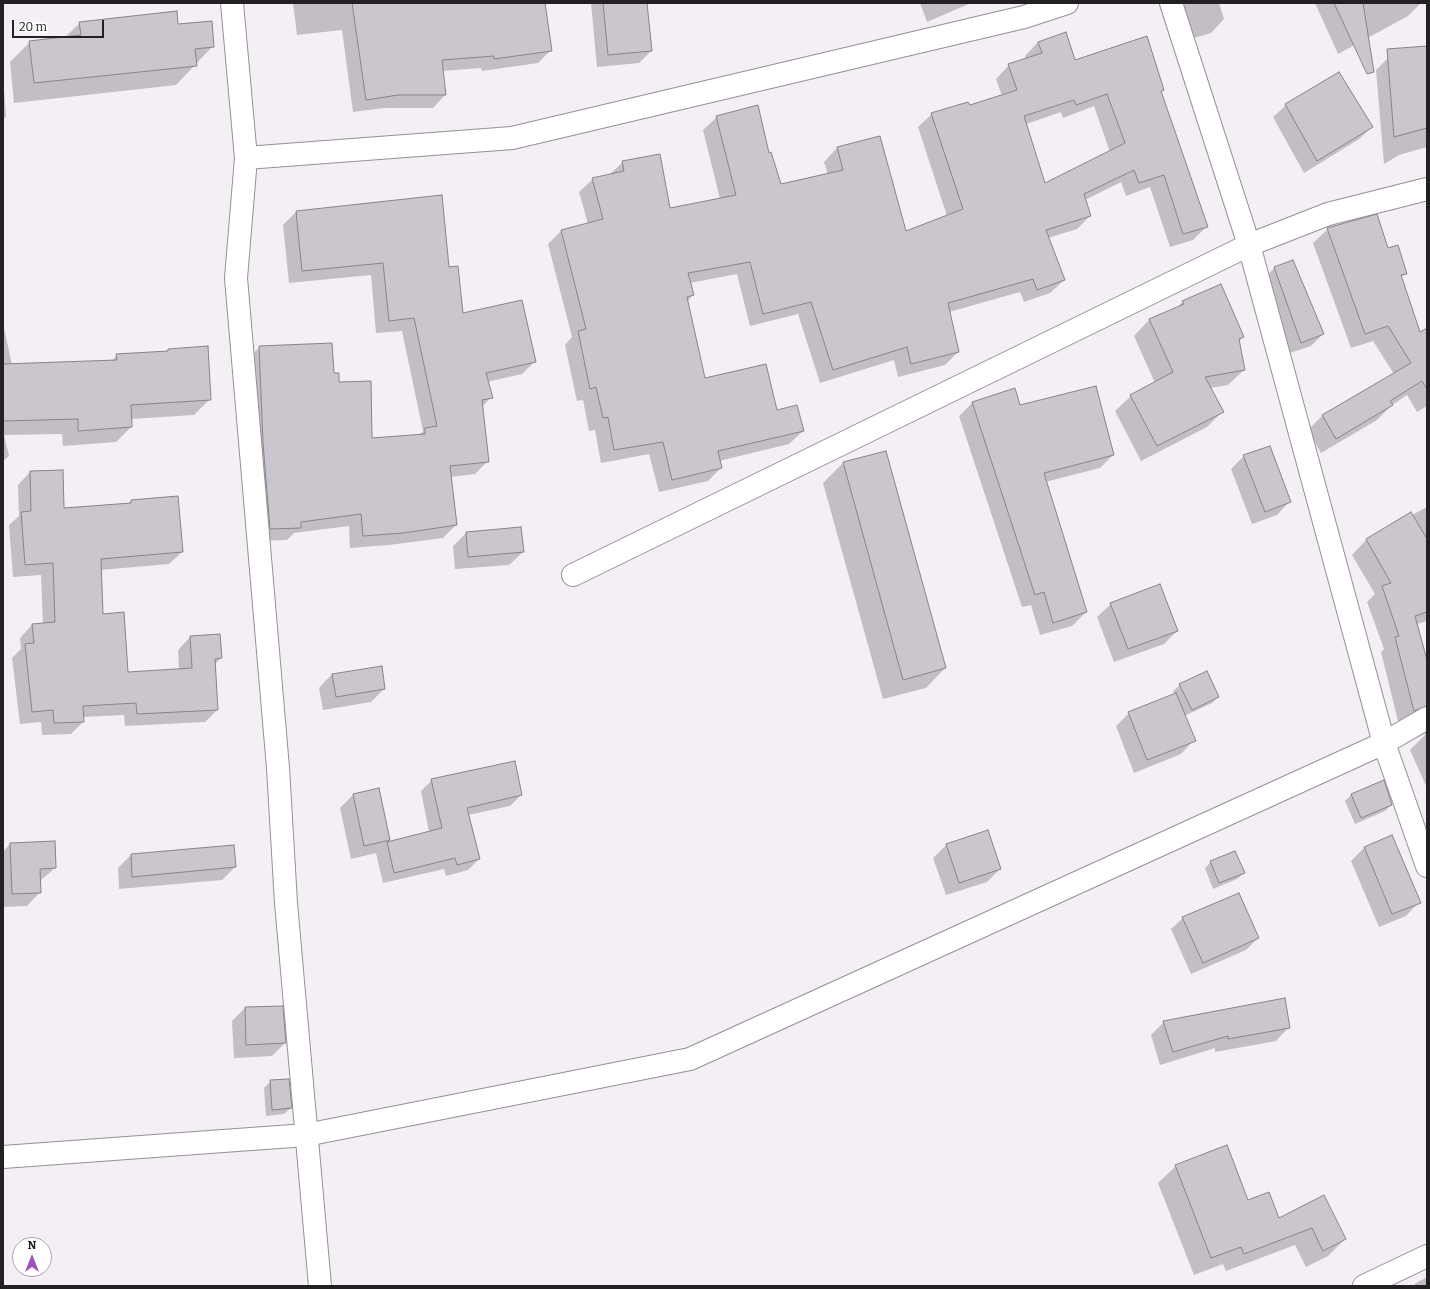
<!DOCTYPE html>
<html>
<head>
<meta charset="utf-8">
<style>
	body { margin:0 }
	#map { position:relative; width:1430px; height:1289px; overflow:hidden; background:#f4eef5; font-family:Bitter,serif }
	canvas { display:block }
	.frame { position:absolute; inset:0; border:4px solid #222023; pointer-events:none }
	.north { position:absolute; left:12px; top:1237px; width:40px; height:40px; box-sizing:border-box; background:#fff; border:1px solid #a7a6a7; border-radius:50%; rotate:0deg; font-size:11px; font-weight:700; line-height:16px; text-align:center; color:#222023 }
	.north::after { content:''; display:block; margin:auto; width:14px; height:18px; background:#9e4fbf; clip-path:polygon(50% 0,100% 100%,50% 72%,0 100%) }
	.scale { position:absolute; left:12px; top:20px; width:92px; height:18px; box-sizing:border-box; border:2px solid #222023; border-top:0; padding-left:5px; font-size:12px; line-height:14px; white-space:nowrap; color:#222023; -webkit-text-stroke:3px #fff; paint-order:stroke }
</style>
</head>
<body>
<div id="map">
<canvas width="1430" height="1289"></canvas>
<div class="frame"></div>
<div class="north">N</div>
<div class="scale">20 m</div>
</div>
<script>
const ctx = document.querySelector('canvas').getContext('2d');
ctx.lineJoin = 'round';
function fill(path, color) { ctx.fillStyle = color; ctx.fill(path, 'evenodd'); }
const shape = rows => new Path2D(rows.map(r => 'M' + r).join(''));
function stroke(path, color, width, dash) { ctx.strokeStyle = color; ctx.lineWidth = width; ctx.lineCap = dash ? 'butt' : 'round'; ctx.setLineDash(dash || []); ctx.stroke(path); }
fill(shape([
	[293,3,544,3,551,50,538,63,482,71,481,68,442,71,445,95,433,108,384,108,353,112,342,30,297,35],
	[591,3,646,3,651,51,639,63,597,67],
	[920,3,971,3,927,22],
	[1175,3,1219,3,1224,19,1211,33,1187,40],
	[1315,3,1421,3,1408,16,1338,54],
	[80,23,177,25,213,46,176,85,14,103,10,62,30,42,64,38],
	[1038,42,1075,61,1163,90,1160,92,1207,226,1193,240,1170,247,1150,187,1126,196,1121,182,1085,200,1090,216,1077,229,1048,238,1064,280,1050,293,1024,302,1020,292,949,312,958,352,945,365,898,377,894,360,820,383,798,314,750,326,737,274,690,283,693,295,687,302,704,379,776,411,803,431,789,444,719,461,721,468,708,481,659,492,649,454,601,463,595,430,589,431,583,400,577,401,565,345,572,337,548,244,561,231,588,224,579,192,593,179,609,175,623,162,669,209,720,199,703,130,717,117,768,154,780,186,828,175,824,162,837,148,905,233,947,216,918,127,932,114,969,107,1002,96,996,79,1009,65,1026,59,1025,56],
	[1094,106,1110,152,1044,184,1026,124,1061,112,1063,118],
	[1427,47,1427,147,1399,155,1384,164,1376,70,1388,58],
	[3,75,6,117,3,119],
	[1286,105,1372,127,1359,139,1304,173,1273,117],
	[441,196,448,268,462,314,534,362,522,374,487,382,491,397,482,407,488,461,475,474,450,477,456,525,443,538,389,545,350,548,349,526,294,533,287,540,258,541,247,359,260,347,338,383,371,439,419,435,423,431,402,331,376,333,371,275,289,283,283,225,296,212],
	[1328,229,1388,249,1405,273,1401,278,1420,333,1427,329,1427,406,1417,412,1407,395,1392,405,1377,420,1321,453,1308,430,1322,416,1394,374,1373,341,1351,348,1313,243],
	[1292,261,1323,334,1311,346,1290,353,1263,280,1274,268],
	[1183,301,1243,337,1239,341,1244,370,1228,385,1210,388,1222,412,1207,427,1141,461,1115,411,1131,396,1155,383,1134,336,1149,320,1177,308],
	[3,323,12,365,111,362,117,355,165,353,168,350,207,347,210,399,194,415,131,419,131,427,116,442,63,446,62,434,4,435,9,456,3,461],
	[972,403,1020,406,1113,455,1100,468,1045,482,1086,612,1072,626,1040,635,1031,605,1022,607,959,416],
	[885,452,945,668,926,688,883,699,823,483,843,463],
	[1244,456,1290,501,1277,515,1252,524,1231,469],
	[30,472,63,509,128,504,131,501,182,552,169,564,100,570,102,615,127,673,179,669,178,650,190,637,221,658,215,664,217,710,205,722,125,726,124,715,83,717,83,722,71,734,42,735,41,722,20,724,12,658,21,649,20,638,32,625,43,624,41,575,13,577,9,525,19,516,18,485],
	[1427,507,1427,621,1417,624,1427,664,1427,788,1410,750,1425,735,1424,727,1399,725,1381,652,1384,649,1367,602,1375,594,1352,555,1366,540,1411,514,1412,515],
	[466,533,523,552,509,565,455,569,453,546],
	[1111,604,1177,631,1164,644,1114,662,1097,617],
	[332,674,384,689,371,702,323,710,319,688],
	[1180,685,1218,697,1212,703,1184,716,1194,740,1181,754,1134,773,1116,726,1129,713,1175,695,1173,691],
	[432,780,521,795,510,806,468,815,479,859,468,870,446,876,444,869,383,883,376,853,351,859,340,808,353,795,379,789,389,840,387,843,429,832,421,791],
	[1351,795,1391,805,1385,811,1355,824,1345,801],
	[10,844,55,868,40,881,40,892,27,906,3,907,3,852],
	[947,844,1000,869,987,882,946,895,933,858],
	[1365,847,1419,902,1406,916,1379,927,1351,861],
	[131,855,235,867,222,880,119,889,118,868],
	[1211,862,1244,873,1237,879,1213,889,1205,868],
	[1183,918,1258,938,1246,950,1191,974,1171,929],
	[245,1008,285,1043,272,1056,234,1058,232,1021],
	[1164,1022,1289,1027,1276,1041,1215,1052,1215,1048,1160,1065,1151,1035],
	[271,1081,291,1108,284,1114,266,1116,264,1088],
	[1176,1166,1278,1219,1323,1196,1345,1239,1328,1256,1306,1267,1295,1245,1226,1271,1223,1264,1194,1275,1158,1183],
	[1427,1277,1427,1286,1413,1286,1416,1283]
]), '#0003');
const building = shape([
	[352,3,545,3,552,51,494,59,494,56,442,60,446,95,398,95,366,100,352,3],
	[603,3,647,3,652,51,608,55,603,3],
	[1334,3,1363,3,1374,72,1367,74,1334,3],
	[177,11,178,24,212,21,214,47,195,49,197,66,34,83,29,41,81,35,79,22,177,11],
	[1066,32,1075,60,1147,36,1164,90,1161,91,1208,227,1183,234,1164,175,1139,183,1134,170,1084,194,1091,216,1046,230,1065,280,1037,290,1033,279,948,303,959,352,911,364,907,347,833,370,811,302,763,314,750,262,688,273,694,295,687,297,705,378,766,364,777,410,797,405,804,431,718,451,722,468,672,480,663,442,614,450,608,417,603,418,596,387,590,389,578,331,586,329,561,230,603,219,592,178,624,171,622,161,660,154,670,208,736,195,716,116,758,105,769,153,771,152,781,184,843,170,837,147,880,136,906,231,963,209,931,113,968,102,970,105,1017,90,1008,64,1042,53,1038,42,1066,32],
	[1107,94,1125,143,1045,183,1024,116,1074,100,1076,105,1107,94],
	[1427,46,1427,128,1394,137,1387,49,1427,46],
	[1339,72,1373,127,1317,161,1285,104,1339,72],
	[442,195,449,267,458,266,463,313,522,300,536,362,486,373,493,398,482,400,489,462,450,466,457,525,403,533,363,536,361,514,301,522,301,528,270,529,263,443,259,346,332,343,334,373,339,373,339,382,371,381,372,438,425,434,425,428,437,426,414,318,389,321,383,263,302,271,296,211,442,195],
	[1377,214,1388,248,1398,245,1407,274,1401,275,1420,332,1427,328,1427,389,1422,381,1390,401,1393,405,1336,439,1322,415,1411,363,1388,326,1365,334,1327,228,1377,214],
	[1293,260,1324,334,1301,343,1274,267,1293,260],
	[1221,284,1244,337,1239,339,1245,370,1205,377,1224,412,1157,446,1130,395,1173,372,1149,319,1184,304,1182,301,1221,284],
	[208,346,211,400,131,405,132,427,78,431,78,419,3,421,3,364,117,360,116,354,168,351,168,349,208,346],
	[1096,386,1114,455,1044,473,1087,612,1053,623,1044,592,1035,595,972,402,1015,388,1020,405,1096,386],
	[1270,446,1291,502,1265,512,1243,455,1270,446],
	[886,451,946,668,903,680,843,462,886,451],
	[63,470,64,508,131,503,131,500,178,496,183,552,101,559,103,614,124,612,128,672,192,668,190,636,220,634,222,658,215,659,218,710,137,714,136,703,83,706,84,722,54,723,53,710,32,712,25,644,34,643,32,624,55,622,53,563,25,565,21,512,31,511,30,471,63,470],
	[1411,512,1427,539,1427,612,1415,616,1427,660,1427,706,1414,711,1395,637,1399,636,1382,586,1391,583,1366,539,1411,512],
	[521,527,524,552,468,557,466,532,521,527],
	[1160,584,1178,631,1128,649,1110,603,1160,584],
	[382,666,385,689,336,697,332,674,382,666],
	[1207,671,1219,697,1192,710,1179,684,1207,671],
	[1176,693,1196,741,1147,760,1128,712,1176,693],
	[515,761,522,795,467,808,480,859,457,865,455,858,394,873,387,842,442,828,431,779,515,761],
	[1384,780,1392,805,1361,818,1351,794,1384,780],
	[379,788,390,840,364,846,353,794,379,788],
	[988,830,1001,869,959,883,946,844,988,830],
	[1392,835,1421,903,1392,914,1364,847,1392,835],
	[55,841,56,868,40,869,41,893,12,894,10,843,55,841],
	[234,845,236,867,132,877,131,854,234,845],
	[1235,851,1245,873,1219,883,1210,861,1235,851],
	[1239,893,1259,938,1203,963,1182,917,1239,893],
	[1285,998,1290,1028,1228,1039,1228,1036,1173,1052,1163,1021,1285,998],
	[283,1006,286,1043,246,1045,245,1007,283,1006],
	[289,1079,292,1108,272,1110,270,1080,289,1079],
	[1227,1145,1248,1200,1269,1192,1279,1218,1324,1195,1346,1239,1323,1251,1312,1228,1244,1254,1241,1247,1211,1258,1175,1165,1227,1145]
]);
fill(building, '#cbc6cd');
stroke(building, '#888289', 1);
const street = shape([
	[232,3,246,158,236,278,278,768,286,903,320,1286],
	[1171,3,1249,245,1384,743,1427,866],
	[246,158,512,138,1024,17,1067,3],
	[573,575,1249,245,1328,214,1427,189],
	[3,1157,306,1135,690,1059,1384,743,1427,718],
	[1364,1286,1427,1256]
]);
stroke(street, '#959096', 24);
stroke(street, '#fff', 22);
</script>
</body>
</html>
